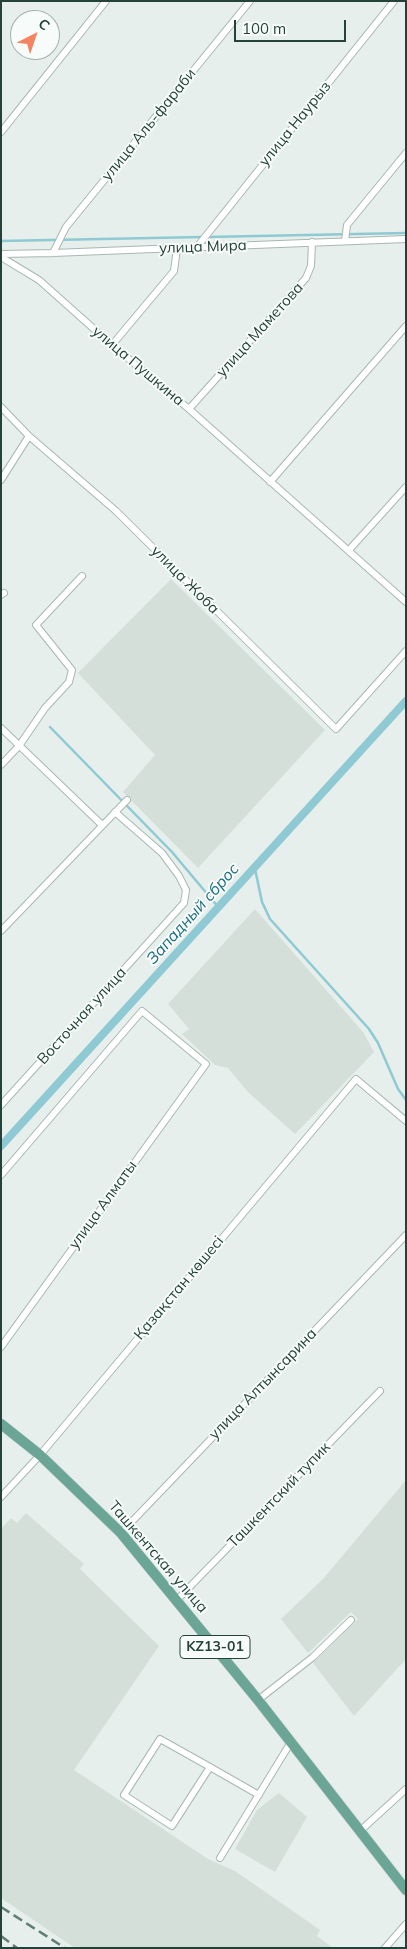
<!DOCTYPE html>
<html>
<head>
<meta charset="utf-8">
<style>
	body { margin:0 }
	#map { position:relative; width:407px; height:1949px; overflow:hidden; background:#e6efeb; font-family:Mulish,sans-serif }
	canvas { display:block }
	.frame { position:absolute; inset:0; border:2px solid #24423a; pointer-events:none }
	.north { position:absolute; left:10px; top:10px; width:50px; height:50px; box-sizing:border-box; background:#f7fbf9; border:1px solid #a3b1ad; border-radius:50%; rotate:41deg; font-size:14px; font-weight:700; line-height:20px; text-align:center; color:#24423a }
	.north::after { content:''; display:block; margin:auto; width:18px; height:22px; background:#f4845f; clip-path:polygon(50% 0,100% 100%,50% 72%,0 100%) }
	.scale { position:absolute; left:234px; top:20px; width:112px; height:22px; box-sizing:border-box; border:2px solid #24423a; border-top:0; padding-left:6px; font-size:15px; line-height:18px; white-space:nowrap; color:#24423a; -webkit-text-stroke:4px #f7fbf9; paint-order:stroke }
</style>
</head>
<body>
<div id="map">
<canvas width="407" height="1949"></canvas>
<div class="frame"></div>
<div class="north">С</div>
<div class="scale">100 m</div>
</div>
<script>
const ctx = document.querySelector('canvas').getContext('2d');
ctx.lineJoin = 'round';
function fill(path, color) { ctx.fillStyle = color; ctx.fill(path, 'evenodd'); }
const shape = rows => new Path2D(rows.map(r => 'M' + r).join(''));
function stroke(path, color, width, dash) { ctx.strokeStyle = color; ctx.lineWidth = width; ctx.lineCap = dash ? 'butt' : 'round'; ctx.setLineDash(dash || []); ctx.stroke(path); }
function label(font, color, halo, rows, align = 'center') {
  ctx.font = font + ' Mulish,sans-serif'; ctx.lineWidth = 4; ctx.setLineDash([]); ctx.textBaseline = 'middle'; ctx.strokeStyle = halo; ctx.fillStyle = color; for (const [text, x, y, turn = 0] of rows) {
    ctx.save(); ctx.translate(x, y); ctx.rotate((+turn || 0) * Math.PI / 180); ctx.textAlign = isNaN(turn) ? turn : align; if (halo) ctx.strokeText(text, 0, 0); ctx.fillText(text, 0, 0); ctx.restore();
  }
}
fill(shape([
	[171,579,325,730,198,868,123,792,155,755,78,673],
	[255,909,363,1032,374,1052,295,1134,248,1092,228,1068,215,1065,182,1034,189,1029,168,1004],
	[406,1480,406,1659,354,1716,313,1663,358,1619,351,1612,308,1653,281,1619,323,1579],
	[26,1513,84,1564,80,1569,159,1646,74,1770,208,1859,235,1871,320,1930,317,1936,333,1948,75,1948,1,1898,1,1529,11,1518,17,1523],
	[279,1793,307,1817,275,1872,235,1849,257,1810]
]), '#d4dfda');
stroke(shape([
	[207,237,406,233],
	[1,241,202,237],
	[50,727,172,852,219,908],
	[255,869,262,902,270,919,369,1029,378,1043,398,1089,406,1100]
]), '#8ec9d4', 2.5);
stroke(shape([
	[1,1146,406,701]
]), '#8ec9d4', 8);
const street = shape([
	[1,132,106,1],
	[345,241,347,225,406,153],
	[197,247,394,1],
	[53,253,66,227,250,1],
	[1,254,53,253,406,239],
	[1,257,39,280,112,345,189,409,406,602],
	[112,345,174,271,177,248],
	[1,407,29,436,116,511,336,729,406,651],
	[189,409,306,278,311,266,312,242],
	[1,480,29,436],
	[270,482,406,326],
	[349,550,406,487],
	[1,595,4,593],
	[1,728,102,825],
	[1,765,19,746,45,708,69,682,72,670,36,625,82,576],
	[1,931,127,800],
	[1,1105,184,903,186,890,179,876,162,853,115,812],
	[1,1175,142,1011,206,1064,1,1347],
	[1,1497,40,1455,356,1079,406,1121],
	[121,1533,406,1235],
	[177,1600,380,1391],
	[258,1700,313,1657,351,1620],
	[210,1767,172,1826,124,1795,160,1739,210,1767,259,1795],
	[360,1831,406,1789],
	[220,1858,291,1742],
	[385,1948,406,1924]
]);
const primary = shape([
	[1,1424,40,1455,121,1533,258,1700,406,1890]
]);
stroke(street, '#a8b8b2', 8);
stroke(primary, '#c2cac8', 11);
stroke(street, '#fff', 6);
stroke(primary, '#6aa596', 10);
stroke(shape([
	[1,1907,65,1948],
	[1,1936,17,1948]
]), '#5f7d75', 2.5, [10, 5]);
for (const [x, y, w] of [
	[215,1647,70]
]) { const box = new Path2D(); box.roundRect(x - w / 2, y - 11.5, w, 23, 4); ctx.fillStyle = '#f7fbf9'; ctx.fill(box); stroke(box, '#24423a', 1); }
label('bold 14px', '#24423a', null, [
	["KZ13-01",215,1647]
]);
label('15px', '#24423a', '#f7fbf9', [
	["улица Наурыз",295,124,-51],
	["улица Аль-фараби",149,125,-51],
	["улица Мира",203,247,-2],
	["улица Маметова",260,330,-48],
	["улица Пушкина",138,366,40],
	["улица Жоба",185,580,45],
	["Восточная улица",82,1016,-48],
	["улица Алматы",103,1205,-54],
	["Қазақстан көшесі",179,1288,-50],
	["улица Алтынсарина",263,1384,-46],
	["Ташкентский тупик",279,1495,-46],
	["Ташкентская улица",158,1557,49]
]);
label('italic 16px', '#1c6f80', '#f7fbf9', [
	["Западный сброс",193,914,-48]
]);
</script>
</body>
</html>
